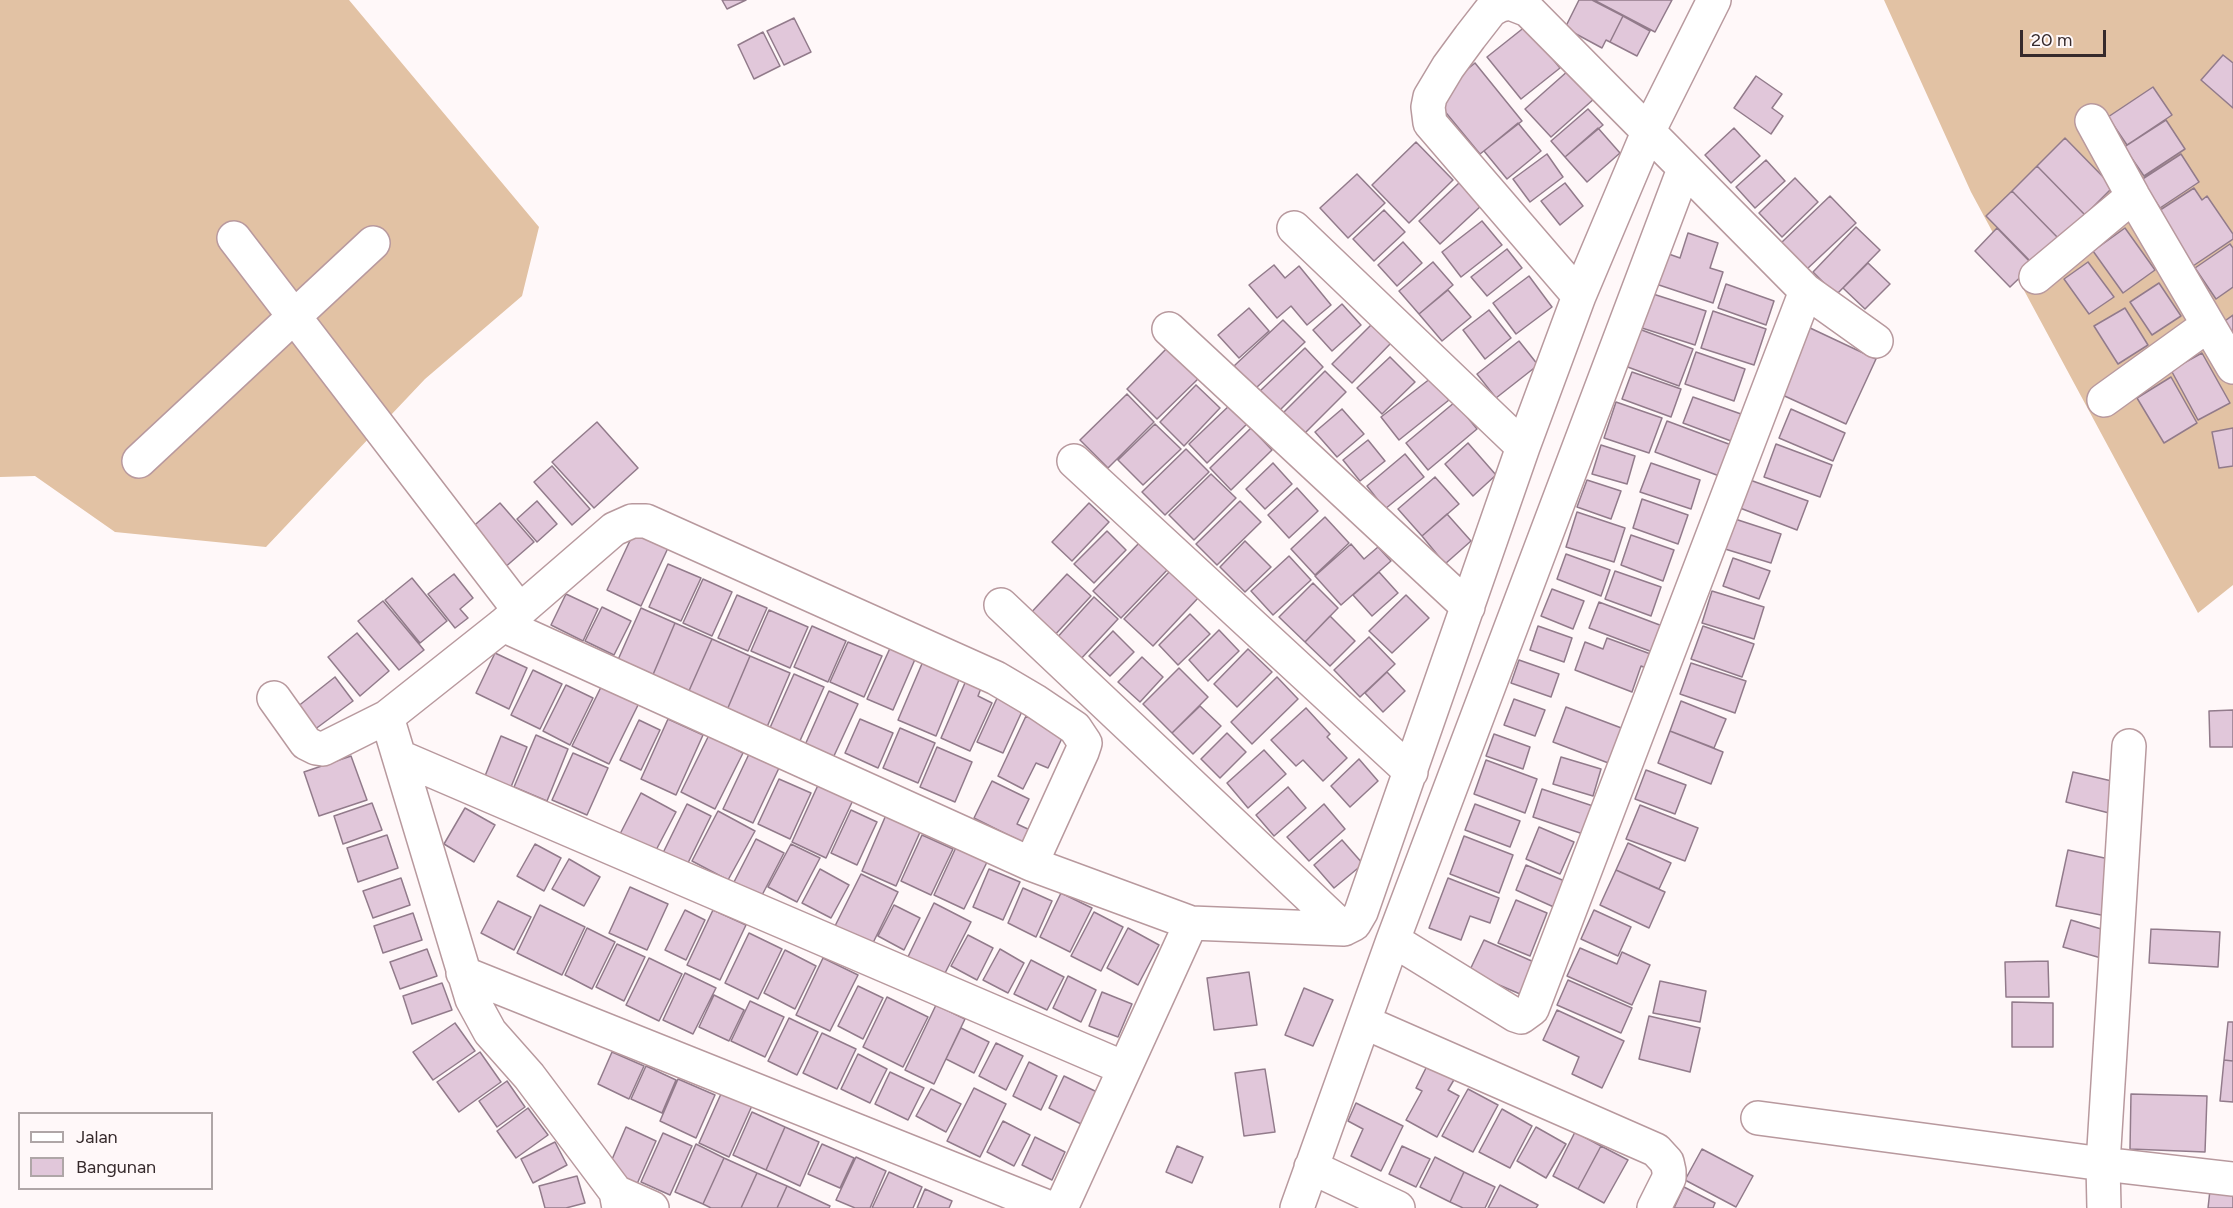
<!DOCTYPE html>
<html>
<head>
<meta charset="utf-8">
<style>
	body { margin:0 }
	#map { position:relative; width:2233px; height:1208px; overflow:hidden; background:#fff8f9; font-family:Figtree,sans-serif }
	canvas { display:block }
	.legend { position:absolute; left:18px; top:1112px; width:195px; height:78px; box-sizing:border-box; background:#fff8f9; border:2px solid #afa6a7; margin:0; padding:8px 10px; list-style:none; font-size:18px; color:#362a2c }
	.legend li { display:flex; align-items:center; gap:12px; height:30px }
	.legend b { width:30px; border:2px solid #afa6a7 }
	.scale { position:absolute; left:2020px; top:30px; width:86px; height:27px; box-sizing:border-box; border:3px solid #362a2c; border-top:0; padding-left:8px; font-size:18px; line-height:21px; white-space:nowrap; color:#362a2c; -webkit-text-stroke:4px #fff8f9; paint-order:stroke }
</style>
</head>
<body>
<div id="map">
<canvas width="2233" height="1208"></canvas>
<ul class="legend">
<li><b style="height:8px;background:#fff"></b>Jalan</li>
<li><b style="height:16px;background:#e1c7da"></b>Bangunan</li>
</ul>
<div class="scale">20 m</div>
</div>
<script>
const ctx = document.querySelector('canvas').getContext('2d');
ctx.lineJoin = 'round';
function fill(path, color) { ctx.fillStyle = color; ctx.fill(path, 'evenodd'); }
const shape = rows => new Path2D(rows.map(r => 'M' + r).join(''));
function stroke(path, color, width, dash) { ctx.strokeStyle = color; ctx.lineWidth = width; ctx.lineCap = dash ? 'butt' : 'round'; ctx.setLineDash(dash || []); ctx.stroke(path); }
fill(shape([
	[0,0,349,0,539,227,522,296,425,379,266,547,115,532,35,476,0,477],
	[1884,0,2233,0,2233,585,2198,613,1971,192]
]), '#e2c2a4');
const building = shape([
	[722,0,746,0,727,9,722,0],
	[1579,0,1592,0,1623,16,1610,42,1606,40,1602,48,1565,28,1579,0],
	[1594,0,1672,0,1655,32,1594,0],
	[1623,16,1650,31,1637,56,1610,42,1623,16],
	[794,18,811,52,784,65,767,31,794,18],
	[1526,26,1560,68,1521,99,1487,57,1526,26],
	[763,32,780,66,754,79,738,45,763,32],
	[2223,55,2233,63,2233,108,2201,80,2223,55],
	[1475,63,1522,121,1480,154,1433,97,1475,63],
	[1569,70,1595,98,1551,137,1525,109,1569,70],
	[1756,76,1782,94,1772,108,1783,116,1771,134,1734,108,1756,76],
	[2153,87,2172,115,2127,145,2108,117,2153,87],
	[1588,109,1603,125,1565,157,1551,141,1588,109],
	[2166,120,2185,149,2144,176,2124,147,2166,120],
	[1518,123,1541,151,1507,179,1484,151,1518,123],
	[1598,128,1620,153,1587,182,1565,157,1598,128],
	[1734,128,1760,156,1731,183,1705,155,1734,128],
	[2065,138,2113,187,2085,215,2037,166,2065,138],
	[1416,142,1453,180,1409,223,1372,185,1416,142],
	[1547,154,1563,177,1530,202,1513,179,1547,154],
	[2181,154,2199,182,2160,208,2141,180,2181,154],
	[1766,160,1785,181,1755,208,1736,187,1766,160],
	[2037,166,2085,215,2060,240,2012,191,2037,166],
	[1357,174,1385,203,1348,238,1320,208,1357,174],
	[1795,178,1818,202,1782,237,1759,213,1795,178],
	[1460,182,1482,205,1440,244,1419,221,1460,182],
	[1565,183,1583,206,1560,225,1541,201,1565,183],
	[2194,188,2202,200,2207,196,2233,234,2233,239,2190,268,2154,214,2194,188],
	[2012,191,2060,240,2034,265,1986,216,2012,191],
	[1830,196,1856,223,1807,269,1781,243,1830,196],
	[1384,210,1405,232,1374,261,1353,239,1384,210],
	[1482,221,1502,245,1461,277,1442,252,1482,221],
	[1856,227,1880,250,1836,295,1813,272,1856,227],
	[1997,228,2033,265,2010,287,1975,251,1997,228],
	[2125,228,2155,270,2123,293,2093,251,2125,228],
	[1688,233,1718,243,1710,268,1723,272,1713,303,1656,284,1666,253,1680,258,1688,233],
	[1403,242,1422,263,1397,286,1378,265,1403,242],
	[2230,244,2233,248,2233,287,2216,299,2195,268,2230,244],
	[1507,249,1522,268,1487,296,1471,277,1507,249],
	[1433,262,1453,285,1419,314,1399,291,1433,262],
	[2088,262,2114,297,2089,314,2064,279,2088,262],
	[1868,263,1890,284,1865,309,1843,288,1868,263],
	[1274,265,1285,278,1299,266,1331,305,1307,325,1291,306,1277,318,1249,285,1274,265],
	[1529,276,1552,307,1516,334,1493,303,1529,276],
	[2159,283,2181,316,2152,335,2130,302,2159,283],
	[1726,284,1774,301,1766,325,1718,308,1726,284],
	[1448,290,1471,317,1442,341,1419,314,1448,290],
	[1653,294,1706,311,1695,345,1642,328,1653,294],
	[1342,304,1361,325,1332,351,1313,330,1342,304],
	[1249,308,1269,331,1239,358,1218,335,1249,308],
	[2125,308,2148,345,2118,364,2094,326,2125,308],
	[1489,310,1511,338,1485,359,1463,330,1489,310],
	[1713,311,1766,329,1754,365,1701,348,1713,311],
	[2233,315,2233,337,2222,323,2233,315],
	[1283,320,1305,342,1256,388,1234,366,1283,320],
	[1375,321,1394,340,1352,383,1332,364,1375,321],
	[1808,327,1876,359,1846,424,1778,393,1808,327],
	[1639,329,1693,349,1679,386,1625,366,1639,329],
	[1519,341,1538,365,1496,398,1477,374,1519,341],
	[1169,346,1200,377,1157,419,1127,389,1169,346],
	[1305,348,1323,367,1279,411,1260,391,1305,348],
	[1696,352,1745,369,1734,401,1685,384,1696,352],
	[2202,353,2230,403,2198,420,2171,370,2202,353],
	[1390,357,1415,382,1382,414,1357,388,1390,357],
	[1325,371,1346,392,1304,434,1283,413,1325,371],
	[1632,372,1681,389,1671,417,1622,399,1632,372],
	[2171,377,2197,423,2164,443,2137,398,2171,377],
	[1431,378,1449,400,1399,440,1381,417,1431,378],
	[1196,385,1220,408,1184,446,1160,422,1196,385],
	[1127,394,1154,422,1108,468,1080,440,1127,394],
	[1693,397,1741,414,1731,441,1683,423,1693,397],
	[1455,402,1477,429,1428,470,1406,443,1455,402],
	[1616,402,1662,418,1649,453,1604,438,1616,402],
	[1232,403,1250,421,1207,463,1189,444,1232,403],
	[1342,409,1364,434,1337,457,1315,432,1342,409],
	[1791,409,1845,433,1833,461,1779,438,1791,409],
	[1667,421,1734,446,1722,477,1655,452,1667,421],
	[597,422,638,468,594,508,552,462,597,422],
	[1155,424,1181,449,1143,485,1118,460,1155,424],
	[1251,428,1272,450,1231,490,1210,468,1251,428],
	[2233,428,2233,466,2219,468,2212,432,2233,428],
	[1368,440,1385,461,1360,481,1343,460,1368,440],
	[1468,443,1496,475,1473,496,1445,464,1468,443],
	[1776,444,1832,465,1820,497,1764,477,1776,444],
	[1601,445,1635,456,1627,484,1592,474,1601,445],
	[1186,449,1209,472,1165,515,1142,492,1186,449],
	[1405,454,1424,477,1385,509,1367,486,1405,454],
	[1273,463,1292,484,1265,509,1246,489,1273,463],
	[1651,463,1700,480,1691,509,1640,492,1651,463],
	[552,466,590,509,572,525,534,482,552,466],
	[1211,474,1236,498,1194,540,1169,515,1211,474],
	[1435,477,1459,504,1422,536,1398,509,1435,477],
	[1587,480,1621,491,1611,519,1577,507,1587,480],
	[1750,480,1808,501,1797,530,1740,508,1750,480],
	[1297,488,1318,511,1289,538,1268,515,1297,488],
	[1642,499,1688,515,1678,544,1633,528,1642,499],
	[537,501,557,524,537,542,517,519,537,501],
	[1240,501,1261,522,1217,565,1196,544,1240,501],
	[500,503,534,542,503,569,469,530,500,503],
	[1089,503,1109,522,1072,561,1052,542,1089,503],
	[1577,512,1625,528,1614,562,1566,547,1577,512],
	[1447,514,1471,541,1445,564,1422,536,1447,514],
	[1325,517,1349,543,1315,575,1291,549,1325,517],
	[1735,519,1781,534,1771,563,1725,549,1735,519],
	[1107,531,1126,550,1094,583,1074,564,1107,531],
	[634,532,668,548,641,606,607,590,634,532],
	[1631,535,1674,550,1663,581,1621,565,1631,535],
	[1141,541,1170,567,1121,618,1093,591,1141,541],
	[1245,541,1271,567,1245,592,1220,567,1245,541],
	[1351,544,1364,559,1378,547,1391,561,1341,605,1315,576,1351,544],
	[1566,554,1610,570,1601,596,1557,579,1566,554],
	[1289,556,1311,580,1273,615,1251,591,1289,556],
	[1733,558,1770,571,1759,599,1723,586,1733,558],
	[668,564,701,578,681,621,649,607,668,564],
	[1171,570,1199,597,1153,646,1124,619,1171,570],
	[1615,571,1661,587,1651,616,1605,599,1615,571],
	[1379,572,1398,593,1372,616,1353,595,1379,572],
	[454,574,473,598,460,609,468,618,455,628,428,594,454,574],
	[1067,574,1091,596,1052,638,1028,616,1067,574],
	[412,578,447,621,420,643,385,600,412,578],
	[703,579,732,592,712,636,683,623,703,579],
	[1313,583,1338,608,1305,642,1279,617,1313,583],
	[1552,589,1584,601,1573,629,1541,616,1552,589],
	[1712,591,1764,607,1754,639,1702,623,1712,591],
	[566,594,598,609,583,641,551,625,566,594],
	[737,595,767,608,748,651,718,638,737,595],
	[1406,595,1429,618,1392,653,1369,631,1406,595],
	[1094,597,1118,619,1078,662,1054,641,1094,597],
	[383,601,424,650,399,670,358,621,383,601],
	[1599,602,1665,627,1655,653,1589,628,1599,602],
	[602,607,631,621,614,655,585,641,602,607],
	[641,608,675,623,652,677,617,662,641,608],
	[769,610,808,627,790,668,751,651,769,610],
	[1190,614,1210,634,1178,665,1159,645,1190,614],
	[1330,616,1355,641,1330,666,1305,642,1330,616],
	[675,623,712,639,688,693,652,677,675,623],
	[812,626,846,641,828,682,794,667,812,626],
	[1538,626,1572,638,1564,662,1530,650,1538,626],
	[1703,626,1754,644,1742,677,1691,659,1703,626],
	[1219,630,1239,651,1208,681,1189,660,1219,630],
	[1113,631,1134,652,1110,676,1089,656,1113,631],
	[357,633,389,671,360,696,328,657,357,633],
	[1369,637,1395,664,1360,697,1334,670,1369,637],
	[1607,638,1656,656,1651,670,1641,666,1632,692,1575,670,1585,642,1603,649,1607,638],
	[712,639,750,656,727,710,688,693,712,639],
	[848,642,882,656,864,697,830,682,848,642],
	[891,646,916,657,893,710,867,699,891,646],
	[1248,649,1272,672,1237,707,1214,684,1248,649],
	[495,653,527,668,509,709,476,693,495,653],
	[750,656,790,673,767,727,727,710,750,656],
	[1142,657,1163,677,1140,702,1118,682,1142,657],
	[924,659,961,675,936,736,898,720,924,659],
	[1519,660,1559,674,1551,697,1511,683,1519,660],
	[1691,663,1746,681,1735,713,1680,694,1691,663],
	[1179,668,1208,697,1172,733,1143,704,1179,668],
	[533,670,562,684,540,729,511,715,533,670],
	[1387,672,1405,691,1383,712,1365,693,1387,672],
	[794,674,824,687,799,743,769,730,794,674],
	[968,676,983,683,978,696,992,703,970,751,941,738,968,676],
	[335,677,353,701,310,733,292,711,335,677],
	[1277,677,1298,699,1252,744,1231,722,1277,677],
	[605,679,642,697,609,764,572,746,605,679],
	[566,685,593,698,570,745,543,731,566,685],
	[829,691,858,704,833,758,805,745,829,691],
	[998,696,1024,707,1003,753,977,742,998,696],
	[1514,699,1545,710,1535,736,1504,725,1514,699],
	[1681,701,1726,719,1714,748,1670,731,1681,701],
	[1200,706,1221,726,1193,754,1172,733,1200,706],
	[1566,707,1624,729,1611,764,1553,742,1566,707],
	[1306,708,1330,734,1327,737,1347,758,1323,781,1303,760,1296,766,1271,740,1306,708],
	[2233,710,2233,747,2210,747,2209,711,2233,710],
	[1026,716,1064,734,1048,768,1036,763,1023,789,998,776,1026,716],
	[668,719,703,735,676,795,641,779,668,719],
	[860,719,893,733,878,768,845,753,860,719],
	[639,720,660,730,641,770,620,760,639,720],
	[900,728,935,743,918,783,883,768,900,728],
	[1670,731,1723,752,1711,784,1658,763,1670,731],
	[1227,733,1246,752,1220,778,1201,759,1227,733],
	[1494,734,1530,747,1523,769,1486,756,1494,734],
	[536,735,568,749,547,801,514,787,536,735],
	[709,735,743,753,715,809,681,792,709,735],
	[501,736,527,747,511,787,485,776,501,736],
	[937,747,972,762,955,802,920,787,937,747],
	[1264,750,1286,774,1248,808,1227,783,1264,750],
	[573,753,608,768,587,815,552,800,573,753],
	[749,754,779,768,753,823,723,809,749,754],
	[351,756,367,800,319,816,304,772,351,756],
	[1561,757,1601,769,1593,796,1553,784,1561,757],
	[1359,759,1378,781,1350,807,1331,786,1359,759],
	[1486,760,1537,779,1525,813,1474,794,1486,760],
	[1646,770,1686,785,1675,814,1635,799,1646,770],
	[2073,772,2116,782,2109,813,2066,802,2073,772],
	[779,779,811,793,790,839,758,824,779,779],
	[992,781,1029,799,1017,824,1030,830,1024,843,974,818,992,781],
	[819,783,854,798,826,858,792,842,819,783],
	[1288,787,1306,808,1274,836,1256,815,1288,787],
	[1542,789,1593,806,1583,834,1533,817,1542,789],
	[641,793,676,812,654,854,619,836,641,793],
	[372,803,382,830,343,844,334,816,372,803],
	[687,804,711,816,685,869,661,857,687,804],
	[1324,804,1345,829,1309,861,1287,837,1324,804],
	[1475,804,1520,821,1510,847,1465,830,1475,804],
	[1640,805,1698,828,1685,861,1626,839,1640,805],
	[465,808,495,825,474,862,444,844,465,808],
	[851,810,877,822,857,865,831,853,851,810],
	[718,811,755,831,728,880,692,861,718,811],
	[886,815,921,830,896,886,862,871,886,815],
	[1539,827,1574,842,1560,874,1526,859,1539,827],
	[387,835,398,868,358,882,347,848,387,835],
	[922,835,953,849,931,895,901,881,922,835],
	[1464,836,1513,855,1499,893,1450,874,1464,836],
	[756,839,784,853,760,899,733,884,756,839],
	[1342,840,1363,864,1334,888,1314,865,1342,840],
	[958,843,989,858,964,909,934,895,958,843],
	[1628,843,1671,863,1659,889,1616,870,1628,843],
	[535,844,561,858,544,891,517,876,535,844],
	[791,844,820,858,797,902,768,887,791,844],
	[2068,850,2118,861,2106,916,2056,906,2068,850],
	[569,859,600,877,584,906,552,889,569,859],
	[1526,865,1567,882,1556,908,1516,890,1526,865],
	[820,869,849,885,831,918,802,903,820,869],
	[989,869,1020,882,1003,920,973,907,989,869],
	[1616,870,1665,892,1649,928,1600,905,1616,870],
	[861,874,898,892,870,949,833,930,861,874],
	[401,878,410,905,373,918,363,891,401,878],
	[1448,878,1499,898,1490,923,1470,916,1461,940,1429,928,1448,878],
	[630,887,668,904,647,950,609,933,630,887],
	[1023,888,1052,901,1036,937,1008,923,1023,888],
	[1061,893,1092,908,1070,952,1040,937,1061,893],
	[1516,900,1547,913,1530,956,1498,943,1516,900],
	[498,901,531,917,514,950,481,933,498,901],
	[934,903,971,922,941,981,905,963,934,903],
	[540,905,585,927,562,975,517,953,540,905],
	[894,905,920,918,904,950,878,936,894,905],
	[685,910,705,920,686,960,665,950,685,910],
	[713,910,746,925,720,980,687,965,713,910],
	[1594,910,1631,927,1618,956,1581,939,1594,910],
	[1094,912,1123,927,1101,971,1071,956,1094,912],
	[413,913,422,940,383,953,374,926,413,913],
	[2071,920,2108,931,2101,958,2063,947,2071,920],
	[587,928,615,942,592,989,565,975,587,928],
	[1128,928,1159,945,1138,985,1107,968,1128,928],
	[2151,929,2220,932,2218,967,2149,963,2151,929],
	[749,933,782,949,758,999,725,983,749,933],
	[968,935,993,948,977,980,951,966,968,935],
	[1484,940,1534,962,1520,994,1469,972,1484,940],
	[617,944,645,957,624,1001,596,987,617,944],
	[1580,948,1617,964,1622,952,1650,965,1632,1005,1567,976,1580,948],
	[427,949,437,976,400,989,390,962,427,949],
	[1000,949,1024,963,1008,993,983,980,1000,949],
	[785,950,816,966,795,1009,764,993,785,950],
	[649,958,682,974,659,1021,626,1005,649,958],
	[823,958,858,975,830,1031,796,1015,823,958],
	[1031,960,1064,977,1047,1010,1014,994,1031,960],
	[2048,961,2049,997,2006,997,2005,962,2048,961],
	[1249,972,1257,1025,1214,1030,1207,978,1249,972],
	[685,973,716,988,693,1034,663,1020,685,973],
	[1068,976,1096,990,1081,1022,1053,1008,1068,976],
	[1568,980,1632,1008,1621,1033,1557,1005,1568,980],
	[1660,981,1706,991,1700,1022,1653,1013,1660,981],
	[442,983,452,1010,412,1024,403,996,442,983],
	[858,986,883,998,863,1039,838,1026,858,986],
	[1304,988,1333,1000,1313,1046,1285,1035,1304,988],
	[1102,992,1132,1004,1118,1037,1089,1026,1102,992],
	[714,995,744,1010,729,1041,699,1027,714,995],
	[887,997,928,1017,903,1067,863,1047,887,997],
	[750,1001,784,1017,765,1057,731,1041,750,1001],
	[2012,1002,2053,1003,2053,1047,2012,1047,2012,1002],
	[936,1005,965,1019,934,1084,905,1070,936,1005],
	[1557,1010,1624,1041,1602,1088,1572,1074,1579,1057,1543,1040,1557,1010],
	[1649,1016,1700,1028,1690,1072,1639,1059,1649,1016],
	[789,1018,818,1032,797,1075,768,1061,789,1018],
	[2228,1022,2233,1022,2233,1061,2224,1060,2228,1022],
	[455,1023,475,1051,433,1080,413,1052,455,1023],
	[961,1028,989,1042,974,1073,946,1059,961,1028],
	[822,1033,856,1049,837,1089,803,1073,822,1033],
	[996,1043,1023,1056,1006,1090,979,1076,996,1043],
	[480,1052,501,1082,459,1112,437,1082,480,1052],
	[612,1052,644,1066,629,1099,598,1084,612,1052],
	[858,1054,887,1069,870,1103,841,1089,858,1054],
	[2224,1060,2233,1061,2233,1102,2220,1101,2224,1060],
	[1029,1062,1057,1076,1041,1110,1013,1096,1029,1062],
	[1428,1064,1455,1078,1448,1090,1459,1096,1437,1137,1406,1120,1422,1091,1416,1088,1428,1064],
	[646,1066,676,1080,662,1113,631,1099,646,1066],
	[1265,1069,1275,1132,1244,1136,1235,1073,1265,1069],
	[890,1072,924,1088,908,1120,875,1104,890,1072],
	[1064,1076,1099,1093,1083,1125,1049,1108,1064,1076],
	[678,1079,715,1095,696,1138,660,1121,678,1079],
	[507,1081,525,1107,497,1127,479,1101,507,1081],
	[725,1085,755,1099,729,1157,699,1143,725,1085],
	[974,1088,1006,1104,980,1157,947,1141,974,1088],
	[931,1089,961,1104,946,1132,916,1116,931,1089],
	[1468,1089,1498,1105,1473,1152,1442,1136,1468,1089],
	[2131,1094,2207,1096,2205,1152,2130,1149,2131,1094],
	[1356,1103,1403,1126,1381,1171,1351,1156,1363,1129,1348,1121,1356,1103],
	[528,1108,548,1135,516,1158,497,1131,528,1108],
	[1502,1109,1532,1126,1510,1168,1479,1152,1502,1109],
	[752,1112,785,1127,766,1170,733,1155,752,1112],
	[1003,1121,1030,1135,1014,1166,987,1152,1003,1121],
	[626,1127,656,1141,637,1184,607,1171,626,1127],
	[785,1127,819,1142,800,1186,766,1170,785,1127],
	[1536,1127,1566,1144,1546,1178,1517,1161,1536,1127],
	[1575,1132,1601,1146,1578,1189,1553,1176,1575,1132],
	[663,1133,692,1146,670,1195,641,1182,663,1133],
	[1035,1137,1065,1152,1052,1180,1022,1165,1035,1137],
	[555,1142,567,1165,533,1183,521,1159,555,1142],
	[696,1144,724,1158,703,1204,675,1192,696,1144],
	[822,1144,854,1158,840,1188,808,1174,822,1144],
	[1177,1146,1203,1157,1192,1183,1166,1172,1177,1146],
	[1402,1146,1430,1159,1416,1187,1389,1174,1402,1146],
	[1601,1146,1628,1160,1604,1203,1578,1189,1601,1146],
	[1702,1149,1753,1176,1736,1207,1685,1180,1702,1149],
	[856,1157,886,1171,870,1208,855,1208,836,1200,856,1157],
	[1435,1157,1464,1172,1450,1202,1420,1187,1435,1157],
	[724,1158,757,1173,741,1208,711,1208,703,1204,724,1158],
	[889,1172,922,1187,913,1208,872,1208,889,1172],
	[1464,1172,1495,1187,1485,1208,1463,1208,1450,1202,1464,1172],
	[757,1173,787,1186,777,1208,741,1208,757,1173],
	[577,1176,585,1203,566,1208,545,1208,539,1186,577,1176],
	[2211,1181,2233,1184,2233,1208,2208,1208,2211,1181],
	[1500,1185,1538,1205,1536,1208,1488,1208,1500,1185],
	[787,1186,830,1206,829,1208,777,1208,787,1186],
	[1684,1187,1715,1203,1713,1208,1674,1208,1684,1187],
	[925,1189,952,1201,949,1208,917,1208,925,1189]
]);
fill(building, '#e1c7da');
stroke(building, '#927b8b', 1.5);
const minor = shape([
	[2092,121,2133,196,2233,367],
	[1684,169,1393,940,1515,1015,1521,1017,1532,1009,1806,291],
	[1294,228,1523,447],
	[234,238,520,611],
	[2036,277,2133,196],
	[1579,296,1430,123,1428,107,1430,97,1448,67,1470,37,1491,10,1500,5,1510,3,1528,10,1806,291,1876,341],
	[1169,329,1468,607],
	[2104,400,2208,325],
	[139,461,373,243],
	[1074,461,1411,772],
	[1001,605,1344,929],
	[503,625,1031,864,1191,923,1344,929,1354,924,1361,912,1523,447,1579,296,1649,130,1714,0],
	[274,698,306,743,316,748,323,749,387,717,472,999,490,1032,529,1076,616,1192,619,1208],
	[387,717,503,625,614,529,632,521,646,521,996,678,1035,701,1075,728,1085,743,1082,752,1031,864],
	[400,757,1124,1068],
	[463,973,1050,1208],
	[1364,1022,1656,1150,1667,1162,1669,1171,1669,1178,1654,1208],
	[1758,1118,2103,1164,2233,1179],
	[1311,1167,1398,1208],
	[616,1192,652,1208],
	[1061,1208,1191,923],
	[1297,1208,1393,940],
	[2104,1208,2103,1164,2129,746]
]);
stroke(minor, '#b8999e', 36);
stroke(minor, '#fff', 33);
</script>
</body>
</html>
